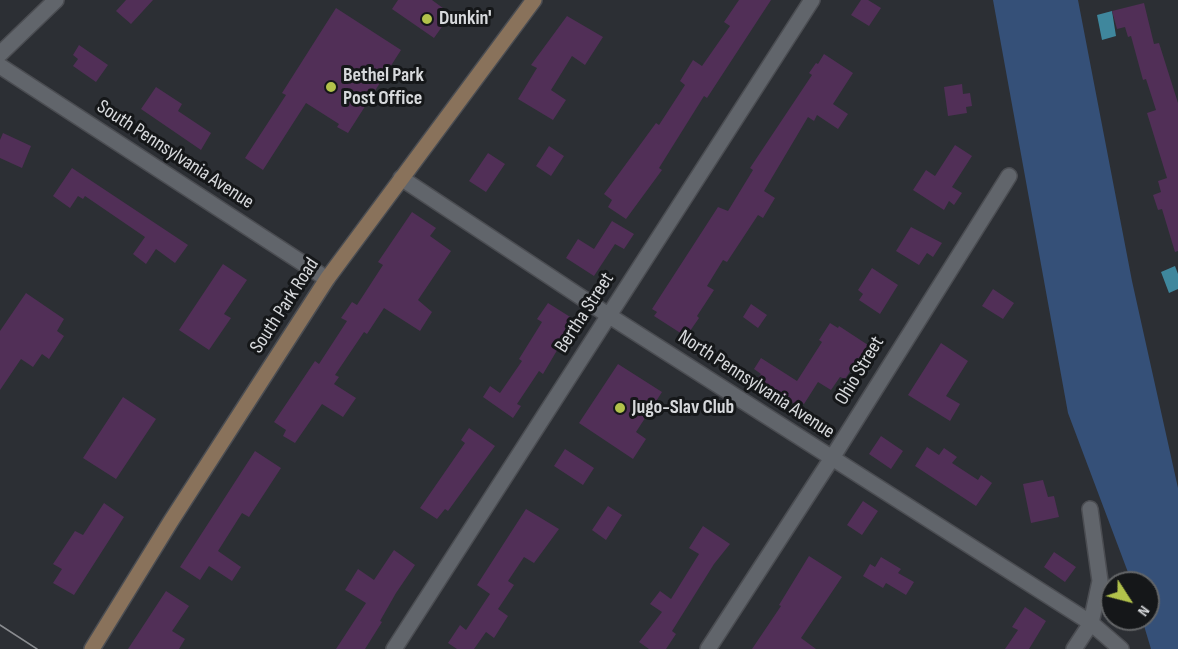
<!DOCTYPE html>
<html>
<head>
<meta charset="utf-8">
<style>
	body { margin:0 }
	#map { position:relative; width:1178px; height:649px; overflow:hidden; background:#2c2f34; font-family:"Sofia Sans Condensed",sans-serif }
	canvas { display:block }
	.north { position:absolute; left:1100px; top:571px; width:60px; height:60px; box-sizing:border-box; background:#151719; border:2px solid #636567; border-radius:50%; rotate:126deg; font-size:16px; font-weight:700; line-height:24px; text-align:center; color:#d7d9dc }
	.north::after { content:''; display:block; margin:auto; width:21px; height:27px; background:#b2c24b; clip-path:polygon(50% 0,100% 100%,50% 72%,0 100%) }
</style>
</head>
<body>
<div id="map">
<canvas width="1178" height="649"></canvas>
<div class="north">N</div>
</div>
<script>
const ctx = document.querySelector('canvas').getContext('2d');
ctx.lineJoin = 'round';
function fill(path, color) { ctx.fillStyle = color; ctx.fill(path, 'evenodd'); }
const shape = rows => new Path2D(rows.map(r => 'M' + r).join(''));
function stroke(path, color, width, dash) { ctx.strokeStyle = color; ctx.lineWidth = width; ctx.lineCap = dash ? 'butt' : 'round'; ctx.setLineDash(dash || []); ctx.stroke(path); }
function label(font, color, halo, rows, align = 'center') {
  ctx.font = font + ' "Sofia Sans Condensed",sans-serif'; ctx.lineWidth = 6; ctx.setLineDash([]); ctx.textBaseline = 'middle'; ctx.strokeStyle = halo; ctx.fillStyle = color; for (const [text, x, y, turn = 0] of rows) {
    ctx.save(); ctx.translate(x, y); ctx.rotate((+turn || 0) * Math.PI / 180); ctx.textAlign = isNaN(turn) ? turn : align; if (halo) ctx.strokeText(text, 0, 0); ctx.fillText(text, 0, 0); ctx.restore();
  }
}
fill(shape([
	[993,0,1078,0,1132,281,1178,488,1178,649,1151,649,1142,619,1148,619,1148,583,1132,583,1068,413]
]), '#355078');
fill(shape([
	[1112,11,1116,36,1102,40,1097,15],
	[1175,266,1178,274,1178,289,1169,293,1161,272]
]), '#3f879d');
fill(shape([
	[126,0,153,0,131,24,116,11],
	[398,0,432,0,451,14,434,38,392,9],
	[739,0,771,0,707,98,704,96,659,168,662,170,626,219,608,207,612,200,604,194,656,123,659,125,685,85,680,81,693,60,702,66,730,26,724,22],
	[861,0,868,0,881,8,869,26,851,15],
	[1144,3,1154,44,1159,43,1178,103,1178,251,1175,252,1162,209,1158,210,1153,195,1161,192,1158,181,1167,178,1147,113,1156,110,1146,79,1143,80,1131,36,1128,37,1125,27,1117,29,1112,11],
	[336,8,401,50,348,133,337,127,339,124,306,103,263,170,245,158,286,95,282,93],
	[567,16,603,37,585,65,572,56,551,90,566,100,553,120,518,99,537,68,531,65],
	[79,45,108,65,96,82,73,66,78,59,73,55],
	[824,54,853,73,833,104,848,114,838,129,817,115,814,121,808,117,764,191,775,198,763,218,758,215,727,262,723,260,707,286,714,290,697,316,699,318,690,331,686,329,682,334,654,316,657,312,652,309,718,207,728,211,753,170,750,168,812,75,809,73,816,63,818,64],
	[962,84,963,94,970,93,972,106,966,107,967,113,948,116,944,87],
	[156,87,182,104,178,111,211,133,201,150,141,109],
	[3,133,31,146,22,168,0,158,0,140],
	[955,145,972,156,952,187,962,193,954,205,949,201,944,210,913,190,926,170,935,176],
	[549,146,564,156,551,176,536,166],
	[488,153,505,164,486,192,469,181],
	[72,168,188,245,175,263,156,249,146,264,133,254,145,237,85,196,83,199,78,196,70,208,53,196],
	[412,212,436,228,430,236,451,251,418,300,432,312,420,331,384,308,367,334,364,332,335,375,339,377,334,384,356,398,343,417,322,404,295,443,283,436,286,430,274,422,315,361,319,364,347,321,341,318,352,302,357,305,383,265,378,262],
	[612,221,634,234,624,249,615,244,594,276,566,258,578,239,594,249],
	[911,227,942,243,933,257,927,253,919,265,896,251],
	[223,264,247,280,224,314,231,318,209,350,179,330],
	[872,268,898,285,880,314,859,300,863,294,858,290],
	[993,289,1014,303,1003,319,982,306],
	[26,293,64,319,57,331,64,336,49,359,42,354,33,367,21,359,0,390,0,331],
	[548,303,575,320,543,374,539,371,517,404,521,406,513,418,483,397,490,386,500,393,522,361,519,359,542,322,537,319],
	[751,304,767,315,758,328,743,317],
	[830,323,838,328,839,326,868,345,845,379,840,377,831,390,818,382,804,404,799,401,796,405,757,379,761,374,754,369,761,358,797,381,822,342,819,340],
	[941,343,968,361,946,396,960,404,950,421,908,395],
	[618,364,662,392,636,432,646,439,633,459,579,423],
	[123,397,156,419,116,479,83,458],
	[469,428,495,446,448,511,445,509,437,519,420,508,465,443,461,440],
	[881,436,903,451,891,469,869,454],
	[927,447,939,455,944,448,957,457,952,463,978,480,981,475,992,483,976,506,915,466],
	[565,449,594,468,583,485,554,466],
	[255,451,281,468,249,517,242,513,218,551,241,567,232,581,209,566,200,580,180,567],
	[1043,480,1048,497,1054,496,1059,517,1031,523,1023,484],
	[863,501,878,511,862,535,847,525],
	[104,503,124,517,74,595,53,583,62,569,53,564,75,531,83,535],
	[608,506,622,515,606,540,592,530],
	[526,509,559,529,534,563,524,557,508,581,514,585,498,609,508,616,494,638,486,632,474,649,457,649,448,643,460,625,466,630,490,594,477,585],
	[703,526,730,544,714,564,672,631,676,634,666,649,649,649,639,642,662,612,650,604,660,591,671,599,699,554,689,548],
	[394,550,415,565,396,593,380,621,382,622,365,649,336,649,366,603,345,590,358,569,374,580],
	[1054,552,1076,567,1065,582,1044,567],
	[809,556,842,577,801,638,816,649,752,649,781,606,779,605],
	[881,557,901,569,898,573,914,582,906,595,886,583,883,588,863,576,870,564,875,567],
	[166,591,189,606,172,631,185,639,179,649,128,649],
	[1025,607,1046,621,1029,649,1005,649,1018,630,1012,627]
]), '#512f57');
const street = shape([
	[0,54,56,0],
	[0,66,327,279],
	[401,178,608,315,1091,623,1074,649],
	[1090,509,1100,581,1091,623,1121,649],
	[394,649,812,0],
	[708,649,832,458,1009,176]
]);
const secondary = shape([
	[92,649,171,521,327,279,534,0]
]);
stroke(street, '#4b4d52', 18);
stroke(secondary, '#4b4d52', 18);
stroke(street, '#61656b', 15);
stroke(secondary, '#89725b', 15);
stroke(shape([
	[0,625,37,649]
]), '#8a8c90', 1.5);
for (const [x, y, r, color] of [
	[427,19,6,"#b2c24b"],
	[331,87,6,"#b2c24b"],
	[620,408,6,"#b2c24b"]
]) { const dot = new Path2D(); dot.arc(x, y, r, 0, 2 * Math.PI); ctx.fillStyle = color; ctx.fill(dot); stroke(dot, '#151719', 2); }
label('bold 20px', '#d7d9dc', '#151719', [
	["Dunkin'",439,19],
	["Bethel Park",343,76],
	["Post Office",343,99],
	["Jugo-Slav Club",632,408]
], 'left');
label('20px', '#d7d9dc', '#151719', [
	["South Pennsylvania Avenue",175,155,33],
	["South Park Road",285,306,-57],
	["Bertha Street",585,313,-57],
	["Ohio Street",860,371,-59],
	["North Pennsylvania Avenue",756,385,33]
]);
</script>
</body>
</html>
